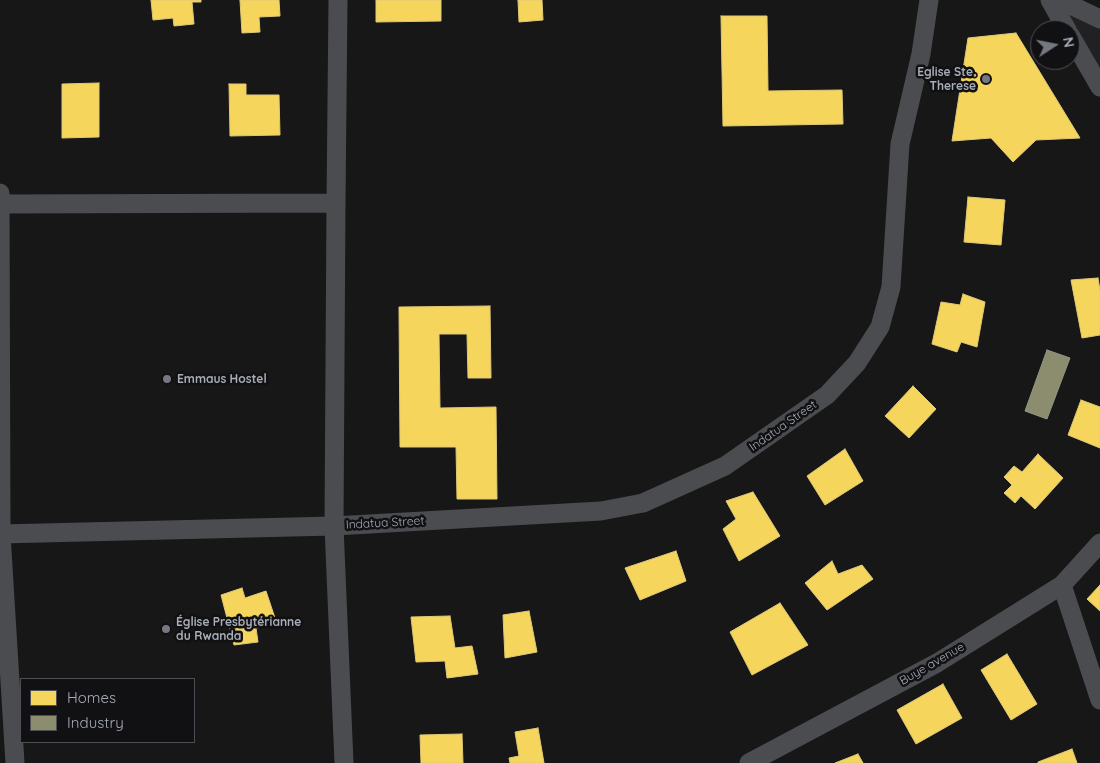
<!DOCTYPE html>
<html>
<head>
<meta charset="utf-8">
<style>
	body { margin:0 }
	#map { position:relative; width:1100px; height:763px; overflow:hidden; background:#171717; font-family:Quicksand,sans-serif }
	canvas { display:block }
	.legend { position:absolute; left:20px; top:678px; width:175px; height:65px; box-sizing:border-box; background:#111113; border:1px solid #4d4f55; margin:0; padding:6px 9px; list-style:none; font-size:15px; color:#a8adb8 }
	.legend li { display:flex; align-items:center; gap:10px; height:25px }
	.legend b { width:25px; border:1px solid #4d4f55 }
	.north { position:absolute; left:1030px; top:20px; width:50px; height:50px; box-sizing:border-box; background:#111113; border:1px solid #4d4f55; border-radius:50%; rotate:79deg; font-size:14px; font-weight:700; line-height:20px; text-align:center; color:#a8adb8 }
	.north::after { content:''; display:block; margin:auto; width:18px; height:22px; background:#757880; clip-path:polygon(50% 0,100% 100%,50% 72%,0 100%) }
</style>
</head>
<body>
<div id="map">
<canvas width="1100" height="763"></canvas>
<ul class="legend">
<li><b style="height:14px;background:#f6d55c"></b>Homes</li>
<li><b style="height:14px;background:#8c8c6e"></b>Industry</li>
</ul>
<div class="north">N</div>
</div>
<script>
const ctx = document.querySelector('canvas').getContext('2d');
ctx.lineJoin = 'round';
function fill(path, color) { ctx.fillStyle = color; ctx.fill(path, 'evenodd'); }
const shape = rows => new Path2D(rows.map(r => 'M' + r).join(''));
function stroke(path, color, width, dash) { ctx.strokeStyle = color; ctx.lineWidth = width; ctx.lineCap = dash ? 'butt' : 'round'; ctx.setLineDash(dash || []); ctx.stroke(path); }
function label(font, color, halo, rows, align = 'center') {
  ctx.font = font + ' Quicksand,sans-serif'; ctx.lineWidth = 5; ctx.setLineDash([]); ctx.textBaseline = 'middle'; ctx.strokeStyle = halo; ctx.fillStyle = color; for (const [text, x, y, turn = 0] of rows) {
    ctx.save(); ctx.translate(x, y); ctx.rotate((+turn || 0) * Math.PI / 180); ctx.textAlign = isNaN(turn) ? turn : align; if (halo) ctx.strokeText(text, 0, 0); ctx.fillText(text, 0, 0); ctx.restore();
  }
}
fill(shape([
	[1060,0,1100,19,1100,87]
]), '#212123');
const homes = shape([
	[151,0,201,0,201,2,192,2,194,24,174,26,173,18,153,20,151,0],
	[240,0,279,0,280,16,259,17,260,32,242,33,240,0],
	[376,0,441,0,441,21,376,22,376,0],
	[518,0,542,0,543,20,519,22,518,0],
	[721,16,767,16,768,91,842,90,843,124,723,126,721,16],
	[1016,33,1080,138,1036,140,1013,162,991,138,952,141,968,38,1016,33],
	[99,83,99,137,62,138,62,84,99,83],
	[229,84,246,84,246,95,279,95,280,135,230,136,229,84],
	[968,197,1005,200,1001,245,964,242,968,197],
	[1098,278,1100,290,1100,335,1082,338,1071,280,1098,278],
	[963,294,985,302,977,347,961,342,957,352,932,344,941,302,960,305,963,294],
	[490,306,491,378,468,378,467,334,439,334,440,408,496,407,497,499,457,499,456,447,400,447,399,307,490,306],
	[913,386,936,409,909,438,885,416,913,386],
	[1081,400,1100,407,1100,448,1068,435,1081,400],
	[845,449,863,481,825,505,807,476,845,449],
	[1038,454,1063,478,1035,509,1021,496,1015,503,1004,493,1012,485,1004,477,1014,466,1022,472,1038,454],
	[753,492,780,536,739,561,723,529,736,519,726,501,753,492],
	[676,551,686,581,640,600,625,568,676,551],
	[832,561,838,574,862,565,873,579,827,610,805,583,832,561],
	[1100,585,1100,611,1087,599,1100,585],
	[242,588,245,598,266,591,277,624,256,628,258,642,234,645,221,595,242,588],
	[780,603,808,645,752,675,730,632,780,603],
	[529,611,537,652,505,658,503,615,529,611],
	[450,616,455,648,472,646,478,674,447,678,445,661,416,662,411,617,450,616],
	[1007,654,1037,704,1011,720,981,670,1007,654],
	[943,684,962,718,916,744,897,710,943,684],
	[538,728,544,763,510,763,509,758,519,756,515,732,538,728],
	[462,734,463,763,421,763,420,735,462,734],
	[1072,749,1077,763,1038,763,1038,762,1072,749],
	[858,754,863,763,835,763,858,754]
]);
fill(homes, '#f6d55c');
stroke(homes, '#dfc978', 1);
const industry = shape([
	[1047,350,1070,358,1047,419,1025,411,1047,350]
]);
fill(industry, '#8c8c6e');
stroke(industry, '#949684', 1);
stroke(shape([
	[1050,0,1067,30],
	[1060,0,1100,19],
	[1070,35,1100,87],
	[0,193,1,534,15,763],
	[336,203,334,526,344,763],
	[0,204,336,203,338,0],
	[0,534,334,526,601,511,643,503,725,466,827,395,857,363,880,327,891,287,900,144,921,54,929,0],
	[1062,585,1100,700],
	[749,763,937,663,1062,585,1100,543]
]), '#4b4c50', 19);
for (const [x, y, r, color] of [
	[986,79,5,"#757880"],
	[167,379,5,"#757880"],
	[166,629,5,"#757880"]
]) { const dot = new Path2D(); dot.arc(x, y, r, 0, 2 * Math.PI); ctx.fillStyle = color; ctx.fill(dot); stroke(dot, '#111113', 2); }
label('bold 12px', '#a8adb8', '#111113', [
	["Eglise Ste.",976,72,"right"],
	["Therese",976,86,"right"],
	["Emmaus Hostel",177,379],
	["Église Presbytérianne",176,622],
	["du Rwanda",176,636]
], 'left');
label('12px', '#a8adb8', '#111113', [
	["Indatua Street",783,426,-35],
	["Indatua Street",385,523,-3],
	["Buye avenue",932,664,-30]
]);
</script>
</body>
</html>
